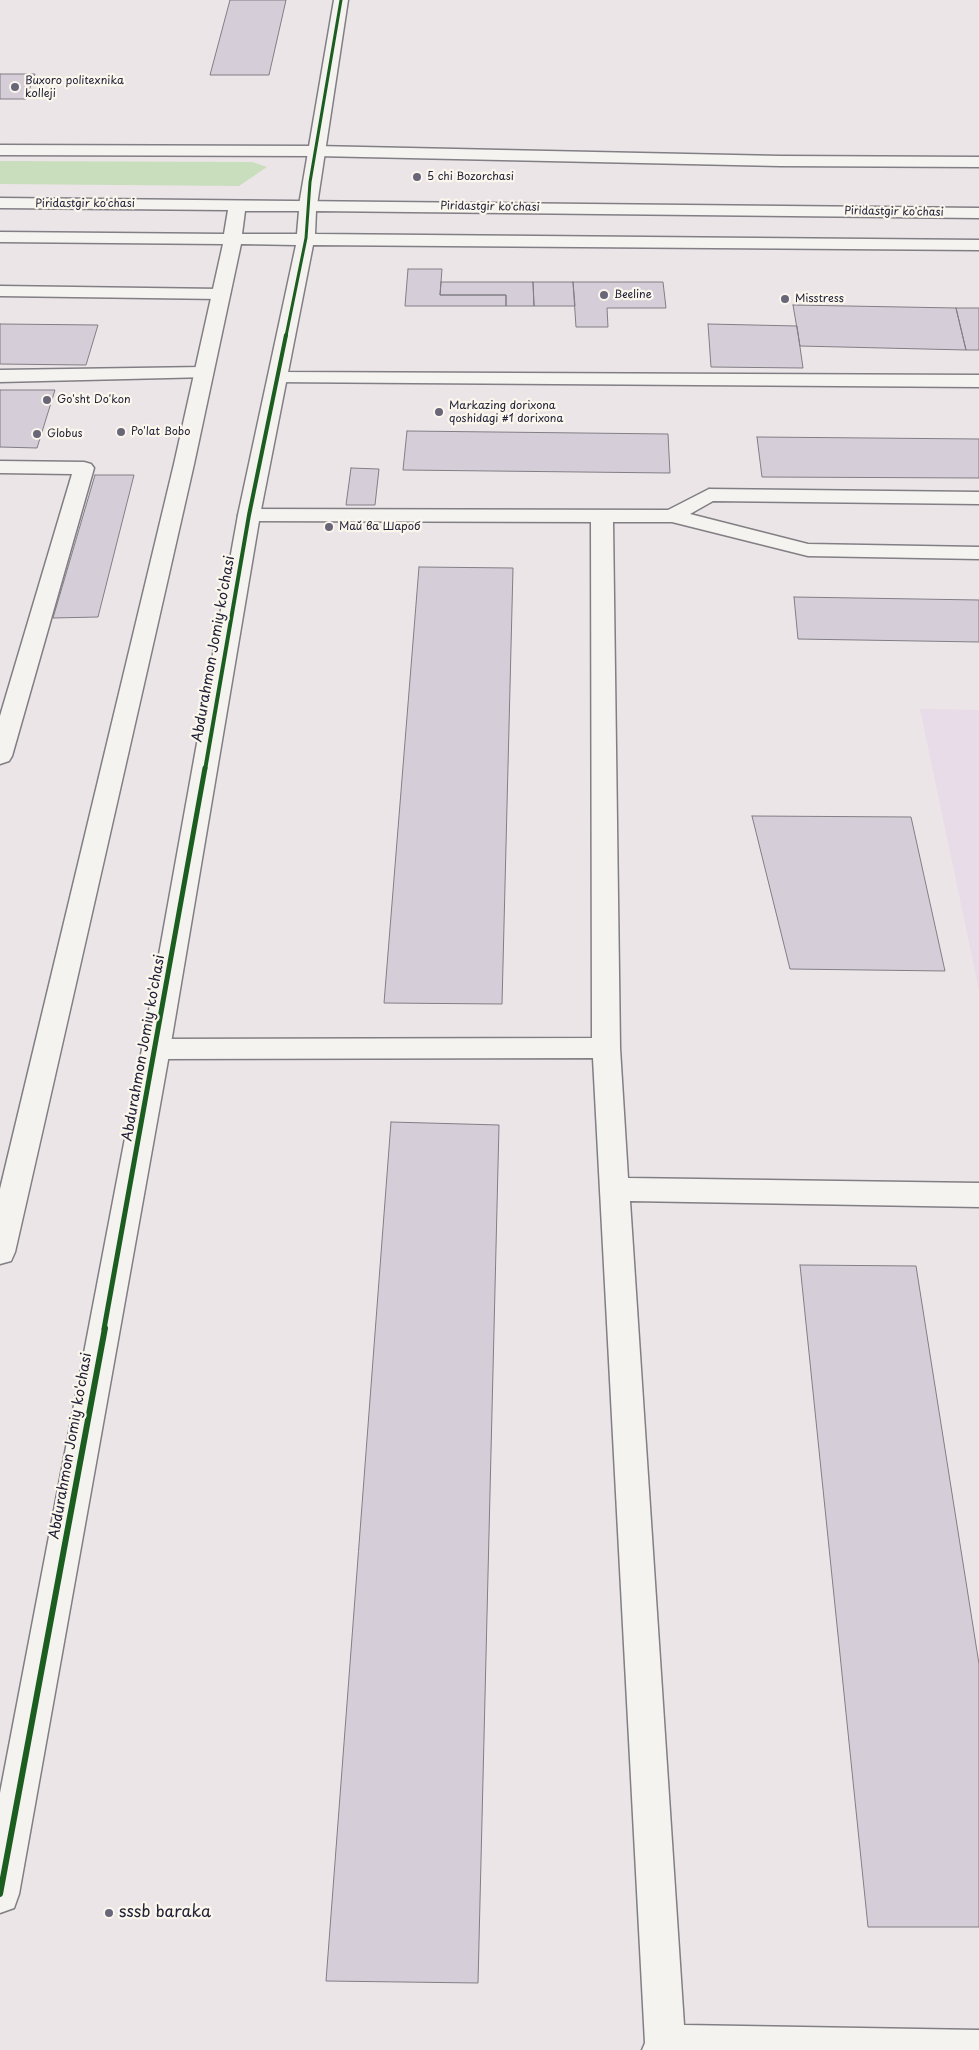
<!DOCTYPE html>
<html>
<head>
<meta charset="utf-8">
<style>
	body { margin:0 }
	canvas { display:block; background:#ebe5e8 }
</style>
</head>
<body>
<canvas width="979" height="2050"></canvas>
<script>
const ctx = document.querySelector('canvas').getContext('2d');
ctx.lineJoin = 'round';
function fill(path, color) { ctx.fillStyle = color; ctx.fill(path, 'evenodd'); }
const shape = rows => new Path2D(rows.map(r => 'M' + r).join(''));
function stroke(path, color, width, dash) { ctx.strokeStyle = color; ctx.lineWidth = width; ctx.lineCap = dash ? 'butt' : 'round'; ctx.setLineDash(dash || []); ctx.stroke(path); }
function label(font, color, halo, rows, align = 'center') {
  ctx.font = font + ' "Playpen Sans",sans-serif'; ctx.lineWidth = 4.5; ctx.setLineDash([]); ctx.textBaseline = 'middle'; ctx.strokeStyle = halo; ctx.fillStyle = color; for (const [text, x, y, turn = 0] of rows) {
    ctx.save(); ctx.translate(x, y); ctx.rotate((+turn || 0) * Math.PI / 180); ctx.textAlign = isNaN(turn) ? turn : align; if (halo) ctx.strokeText(text, 0, 0); ctx.fillText(text, 0, 0); ctx.restore();
  }
}
fill(shape([
	[920,709,979,710,979,990]
]), '#e7dce7');
fill(shape([
	[0,161,252,162,267,167,239,186,0,184]
]), '#c9debc');
const building = shape([
	[230,0,286,0,269,75,210,75,230,0],
	[0,74,35,74,26,99,0,99,0,74],
	[408,269,442,269,440,295,506,295,506,306,405,306,408,269],
	[441,282,533,282,534,306,506,306,506,295,440,295,441,282],
	[533,282,573,282,575,306,534,306,533,282],
	[573,282,663,282,666,308,607,308,608,327,576,327,573,282],
	[793,305,956,308,966,350,800,346,793,305],
	[956,308,979,308,979,350,966,350,956,308],
	[0,324,98,325,86,365,0,364,0,324],
	[708,324,797,326,803,368,711,367,708,324],
	[0,390,55,390,37,448,0,447,0,390],
	[407,431,668,434,670,473,403,470,407,431],
	[757,437,979,439,979,478,762,477,757,437],
	[351,468,379,469,375,505,346,505,351,468],
	[95,475,134,475,98,617,53,618,95,475],
	[419,567,513,568,502,1004,384,1003,419,567],
	[794,597,979,600,979,642,798,639,794,597],
	[752,816,911,817,945,971,790,969,752,816],
	[391,1122,499,1125,478,1983,326,1981,391,1122],
	[800,1265,916,1266,979,1664,979,1927,868,1927,800,1265]
]);
fill(building, '#d5ced9');
stroke(building, '#817e84', 1);
const lane = shape([
	[0,145,316,146,780,156,979,157,979,167,780,166,316,156,0,155,0,145],
	[0,286,221,289,227,290,230,294,227,298,221,299,0,296,0,286],
	[203,367,210,369,213,373,210,377,0,382,0,370,203,367],
	[279,372,979,375,979,387,272,382,269,378,272,374,279,372],
	[0,461,84,462,91,464,94,468,12,756,9,761,0,764,0,716,72,474,0,473,0,461],
	[709,489,979,492,979,504,713,501,690,514,808,544,979,547,979,559,808,556,672,522,613,522,620,1048,628,1178,979,1183,979,1207,630,1201,684,2025,979,2030,979,2050,642,2050,645,2043,593,1058,156,1059,146,1056,142,1049,146,1042,156,1039,592,1038,591,522,249,521,242,519,238,515,242,511,249,509,668,510,709,489]
]);
const street = shape([
	[334,0,348,0,317,205,314,209,308,210,302,209,299,205,334,0]
]);
const secondary = shape([
	[0,198,979,208,979,218,316,211,315,234,979,240,979,250,313,245,260,515,170,1049,19,1894,14,1908,0,1913,0,1793,142,1049,238,515,296,245,241,244,194,464,15,1252,11,1261,0,1264,0,1189,174,464,223,244,0,242,0,232,224,234,228,210,0,208,0,198],
	[245,211,299,211,297,234,242,234,245,211]
]);
stroke(lane, '#817e84', 3);
stroke(street, '#817e84', 3);
stroke(secondary, '#817e84', 3);
fill(lane, '#f4f3f0');
fill(street, '#f4f3f0');
fill(secondary, '#f4f3f0');
stroke(shape([
	[286,336,306,238,310,182,341,0]
]), '#1b5e20', 3);
stroke(shape([
	[205,770,249,515,286,335]
]), '#1b5e20', 4);
stroke(shape([
	[104,1329,205,768]
]), '#1b5e20', 5);
stroke(shape([
	[0,1894,105,1328]
]), '#1b5e20', 6);
for (const [x, y, r, color] of [
	[15,87,5,"#686678"],
	[417,177,5,"#686678"],
	[604,295,5,"#686678"],
	[785,299,5,"#686678"],
	[47,400,5,"#686678"],
	[439,412,5,"#686678"],
	[121,432,5,"#686678"],
	[37,434,5,"#686678"],
	[329,527,5,"#686678"],
	[109,1913,5,"#686678"]
]) { const dot = new Path2D(); dot.arc(x, y, r, 0, 2 * Math.PI); ctx.fillStyle = color; ctx.fill(dot); stroke(dot, '#fbf7ec', 2); }
label('11px', '#22223b', '#fbf7ec', [
	["Buxoro politexnika",25,81],
	["kolleji",25,94],
	["5 chi Bozorchasi",427,177],
	["Beeline",614,295],
	["Misstress",795,299],
	["Go'sht Do'kon",57,400],
	["Markazing dorixona",449,406],
	["qoshidagi #1 dorixona",449,419],
	["Po'lat Bobo",131,432],
	["Globus",47,434],
	["Май ва Шароб",339,527]
], 'left');
label('11px', '#22223b', '#fbf7ec', [
	["Piridastgir ko'chasi",85,204],
	["Piridastgir ko'chasi",490,207,1],
	["Piridastgir ko'chasi",894,212,1]
]);
label('14px', '#22223b', '#fbf7ec', [
	["Abdurahmon Jomiy ko'chasi",214,649,-80],
	["Abdurahmon Jomiy ko'chasi",144,1048,-80],
	["Abdurahmon Jomiy ko'chasi",71,1446,-80]
]);
label('16px', '#22223b', '#fbf7ec', [
	["sssb baraka",119,1913]
], 'left');
</script>
</body>
</html>
